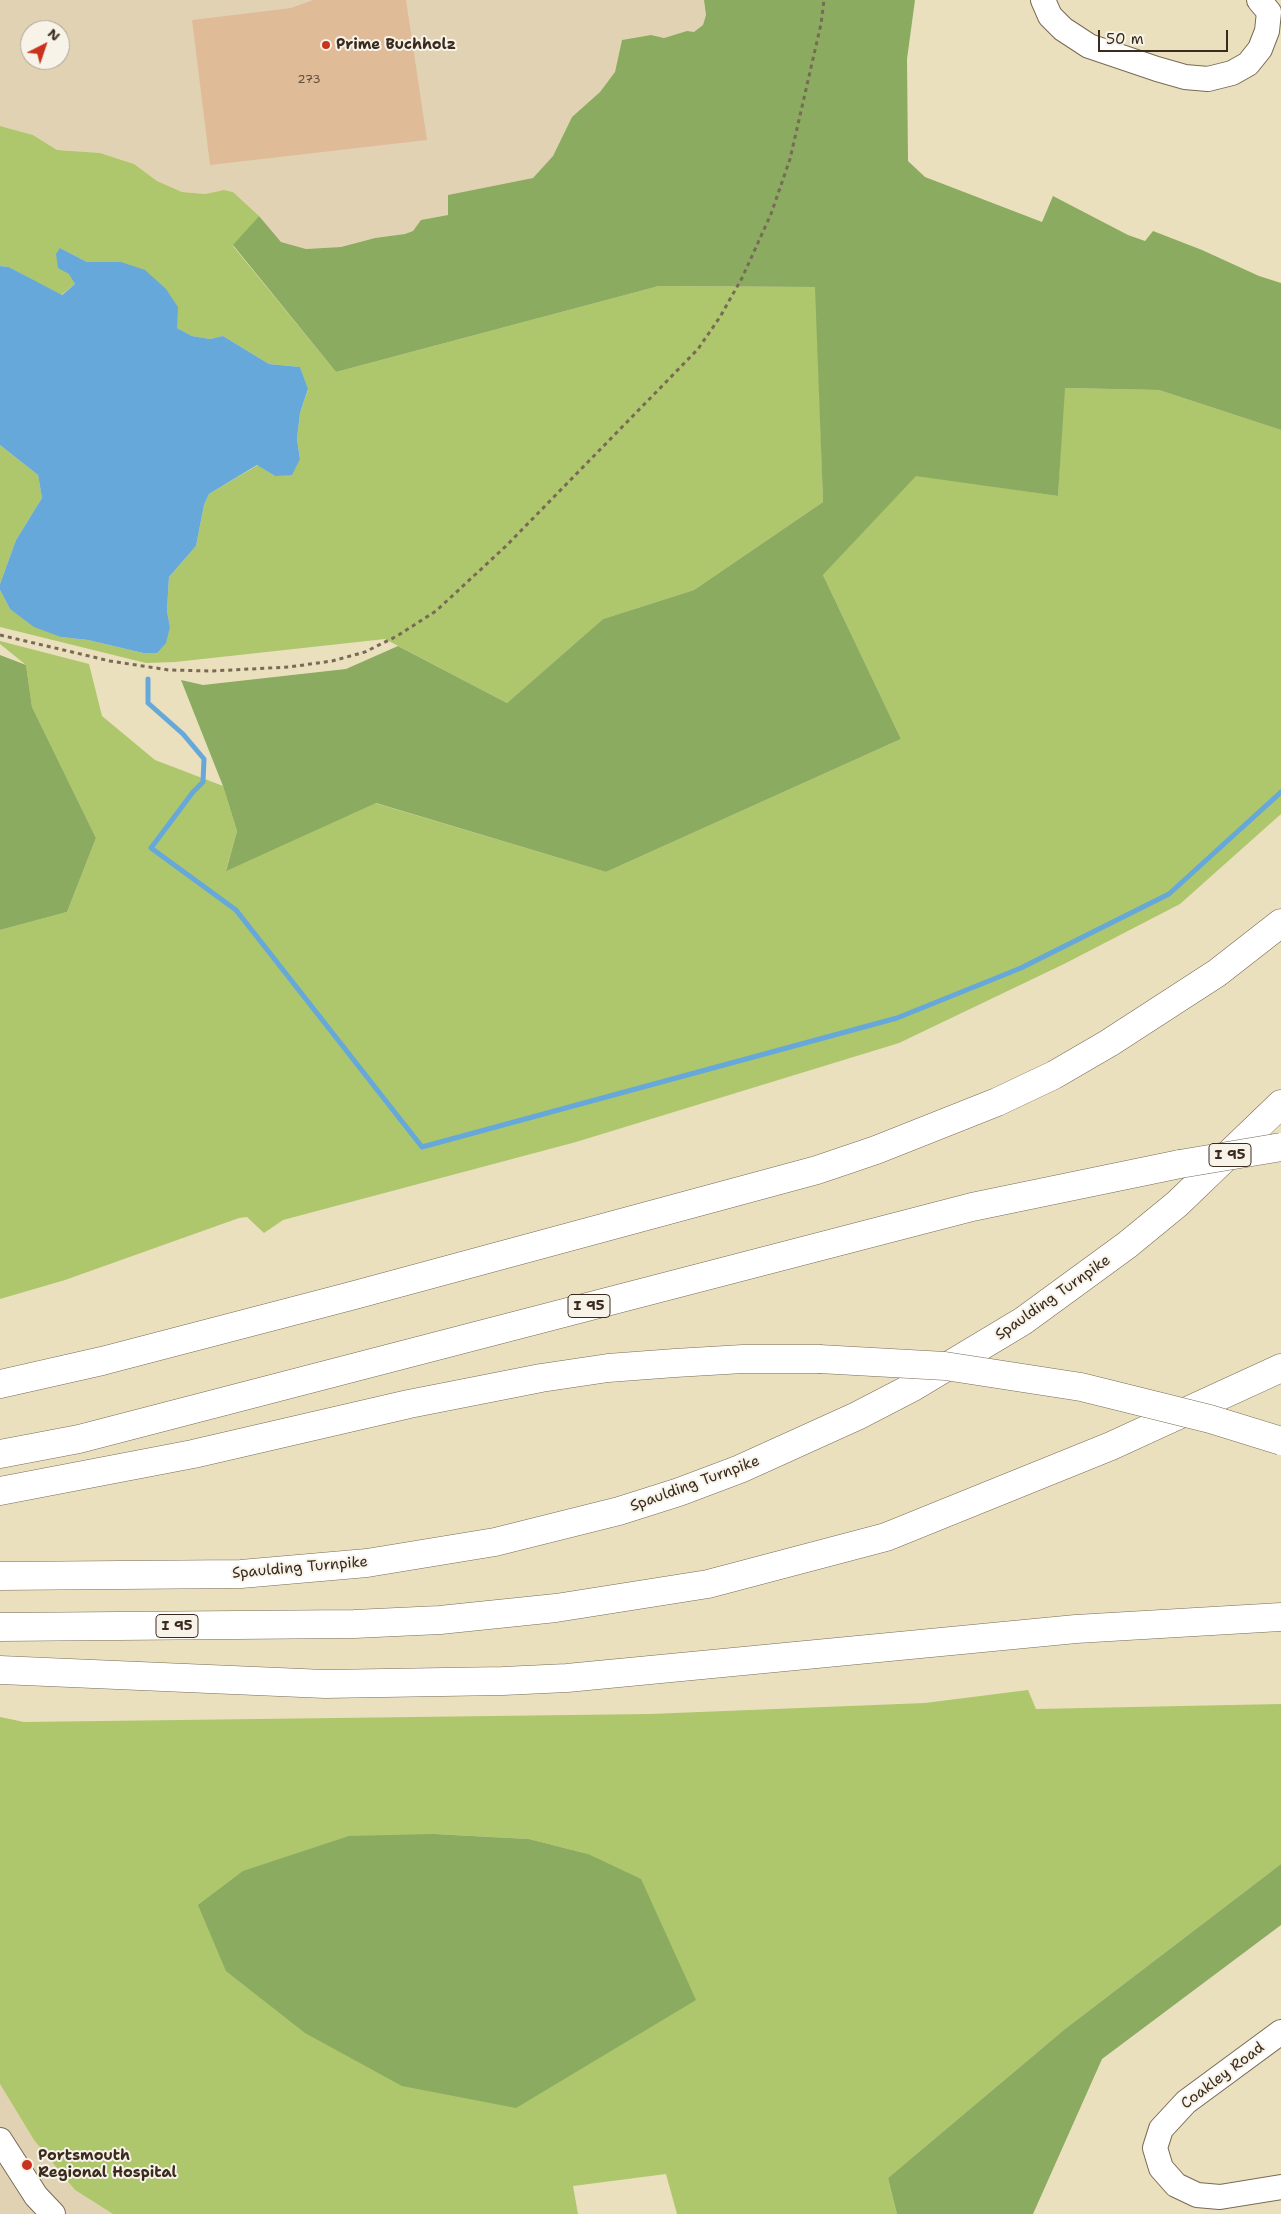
<!DOCTYPE html>
<html>
<head>
<meta charset="utf-8">
<style>
	body { margin:0 }
	#map { position:relative; width:1281px; height:2214px; overflow:hidden; background:#eae0bd; font-family:"Shantell Sans",sans-serif }
	canvas { display:block }
	.north { position:absolute; left:20px; top:20px; width:50px; height:50px; box-sizing:border-box; background:#f7f3e8; border:1px solid #aca397; border-radius:50%; rotate:41deg; font-size:14px; font-weight:700; line-height:20px; text-align:center; color:#3b2a1e }
	.north::after { content:''; display:block; margin:auto; width:18px; height:22px; background:#c8321e; clip-path:polygon(50% 0,100% 100%,50% 72%,0 100%) }
	.scale { position:absolute; left:1098px; top:30px; width:130px; height:22px; box-sizing:border-box; border:2px solid #3b2a1e; border-top:0; padding-left:6px; font-size:15px; line-height:18px; white-space:nowrap; color:#3b2a1e; -webkit-text-stroke:4px #f7f3e8; paint-order:stroke }
</style>
</head>
<body>
<div id="map">
<canvas width="1281" height="2214"></canvas>
<div class="north">N</div>
<div class="scale">50 m</div>
</div>
<script>
const ctx = document.querySelector('canvas').getContext('2d');
ctx.lineJoin = 'round';
function fill(path, color) { ctx.fillStyle = color; ctx.fill(path, 'evenodd'); }
const shape = rows => new Path2D(rows.map(r => 'M' + r).join(''));
function stroke(path, color, width, dash) { ctx.strokeStyle = color; ctx.lineWidth = width; ctx.lineCap = dash ? 'butt' : 'round'; ctx.setLineDash(dash || []); ctx.stroke(path); }
function label(font, color, halo, rows, align = 'center') {
  ctx.font = font + ' "Shantell Sans",sans-serif'; ctx.lineWidth = 4; ctx.setLineDash([]); ctx.textBaseline = 'middle'; ctx.strokeStyle = halo; ctx.fillStyle = color; for (const [text, x, y, turn = 0] of rows) {
    ctx.save(); ctx.translate(x, y); ctx.rotate((+turn || 0) * Math.PI / 180); ctx.textAlign = isNaN(turn) ? turn : align; if (halo) ctx.strokeText(text, 0, 0); ctx.fillText(text, 0, 0); ctx.restore();
  }
}
fill(shape([
	[0,0,704,0,706,15,703,25,694,33,687,31,664,38,651,35,622,40,615,72,600,92,572,117,553,156,533,178,449,195,448,215,421,220,413,231,405,234,375,238,341,247,306,249,281,242,259,216,233,192,224,190,205,194,182,192,157,181,134,164,100,153,57,150,33,135,0,126],
	[30,30,60,30,60,60,30,60],
	[0,2084,34,2140,75,2190,113,2214,0,2214]
]), '#e2d2b4');
fill(shape([
	[0,126,33,135,57,150,100,153,134,164,157,181,182,192,205,194,224,190,233,192,259,216,233,246,336,372,659,286,816,287,823,502,694,590,603,619,507,703,385,639,175,662,146,663,0,627,0,590,10,609,61,637,88,640,143,653,157,653,170,627,167,611,169,577,196,546,204,505,209,494,258,465,275,476,300,459,297,439,300,413,308,390,300,367,269,364,223,336,210,339,192,336,177,328,121,262,87,262,60,248,75,284,61,295,9,267,0,266],
	[1064,388,1159,390,1281,430,1281,814,1180,904,1064,964,899,1043,576,1142,283,1220,264,1233,247,1217,239,1218,65,1280,0,1299,0,930,67,912,96,838,32,707,26,665,0,644,0,641,89,664,102,716,155,760,223,786,237,831,226,870,375,803,606,872,901,739,823,575,916,475,1058,496],
	[0,445,38,475,42,498,16,540,0,584],
	[1028,1690,1036,1709,1281,1704,1281,1864,1065,2029,888,2178,897,2214,677,2214,666,2174,573,2186,578,2214,113,2214,75,2190,34,2140,0,2084,0,1717,24,1722,650,1714,925,1703],
	[434,1834,529,1839,588,1854]
]), '#aec66c');
fill(shape([
	[704,0,915,0,907,59,908,161,925,177,1042,222,1053,196,1128,235,1145,241,1153,231,1202,250,1259,276,1281,283,1281,430,1159,390,1065,388,1058,496,916,476,823,575,901,739,606,872,376,803,226,871,237,831,223,786,181,680,203,685,346,669,398,646,507,703,603,619,694,590,823,502,815,287,659,286,336,372,233,245,259,216,281,242,306,249,341,247,375,238,405,234,413,231,421,220,448,215,448,195,533,178,553,156,572,117,600,92,615,72,622,40,651,35,664,38,687,31,694,32,703,25,706,15],
	[0,655,26,665,32,707,96,838,67,912,0,930],
	[434,1834,529,1839,588,1854,641,1879,696,2000,516,2108,402,2086,305,2033,226,1971,198,1905,243,1871,349,1836],
	[1281,1864,1281,1925,1102,2059,1033,2214,897,2214,888,2178,1065,2029]
]), '#8aab60');
fill(shape([
	[60,248,87,262,121,262,145,270,166,289,178,307,177,328,192,336,210,339,223,336,269,364,300,367,308,389,300,413,297,439,300,459,292,475,275,476,257,465,209,494,204,505,196,546,169,577,167,611,170,627,166,643,157,653,143,653,88,640,61,637,34,627,10,609,0,590,0,584,16,540,42,498,38,475,0,445,0,266,9,267,62,295,75,284,69,274,58,268,56,254]
]), '#67a8db');
stroke(shape([
	[148,679,148,703,183,734,204,759,203,782,193,792,151,848,236,910,422,1147,897,1018,1021,968,1169,894,1281,792]
]), '#67a8db', 5);
fill(shape([
	[313,0,406,0,427,140,210,165,192,20,291,8]
]), '#e0bb98');
const minor = shape([
	[1043,0,1050,16,1063,29,1089,46,1157,69,1185,77,1208,79,1232,73,1248,64,1260,49,1267,31,1269,12,1259,0],
	[1281,2032,1186,2102,1161,2129,1155,2148,1161,2168,1176,2185,1197,2195,1220,2197,1281,2187],
	[0,2140,36,2196,53,2214]
]);
const highway = shape([
	[0,1384,102,1361,351,1296,817,1170,876,1150,997,1102,1054,1075,1109,1043,1217,973,1281,923],
	[0,1454,79,1439,972,1207,1180,1164],
	[0,1491,193,1454,409,1404,541,1378,608,1368,675,1363,743,1359,819,1359],
	[0,1576,241,1574,367,1563,495,1542,619,1511,679,1492,740,1469,857,1416,913,1387,1023,1321,1127,1245,1177,1204,1281,1104],
	[0,1627,354,1624,440,1620,556,1608,708,1584,886,1537,1111,1446,1281,1368],
	[0,1670,325,1684,503,1681,567,1678,1076,1629,1281,1617]
]);
stroke(minor, '#786a56', 26);
stroke(highway, '#786a56', 29);
stroke(shape([
	[0,635,110,661,169,670,212,671,289,667,332,661,365,652,397,636,436,611,506,546,666,382,698,349,720,317,742,278,771,214,790,159,821,24,824,0]
]), '#786a56', 3, [4, 4]);
stroke(minor, '#fff', 24);
stroke(highway, '#fff', 28);
const highwayBridge = shape([
	[1180,1164,1281,1147],
	[819,1359,945,1366,1081,1387,1210,1419,1281,1441]
]);
stroke(highwayBridge, '#786a56', 29, []);
stroke(highwayBridge, '#fff', 28);
for (const [x, y, r, color] of [
	[326,45,5,"#c8321e"],
	[27,2165,6,"#c8321e"]
]) { const dot = new Path2D(); dot.arc(x, y, r, 0, 2 * Math.PI); ctx.fillStyle = color; ctx.fill(dot); stroke(dot, '#f7f3e8', 2); }
label('12px', '#644e3c', null, [
	["273",309,80]
]);
for (const [x, y, w] of [
	[1230,1155,42],
	[589,1306,42],
	[177,1626,42]
]) { const box = new Path2D(); box.roundRect(x - w / 2, y - 11.5, w, 23, 4); ctx.fillStyle = '#f7f3e8'; ctx.fill(box); stroke(box, '#3b2a1e', 1); }
label('bold 14px', '#3b2a1e', null, [
	["I 95",1230,1155],
	["I 95",589,1306],
	["I 95",177,1626]
]);
label('bold 15px', '#3b2a1e', '#f7f3e8', [
	["Prime Buchholz",336,45],
	["Portsmouth",38,2156],
	["Regional Hospital",38,2173]
], 'left');
label('15px', '#3b2a1e', '#f7f3e8', [
	["Spaulding Turnpike",1053,1298,-35],
	["Spaulding Turnpike",695,1484,-20],
	["Spaulding Turnpike",300,1568,-5],
	["Coakley Road",1223,2076,-37]
]);
</script>
</body>
</html>
